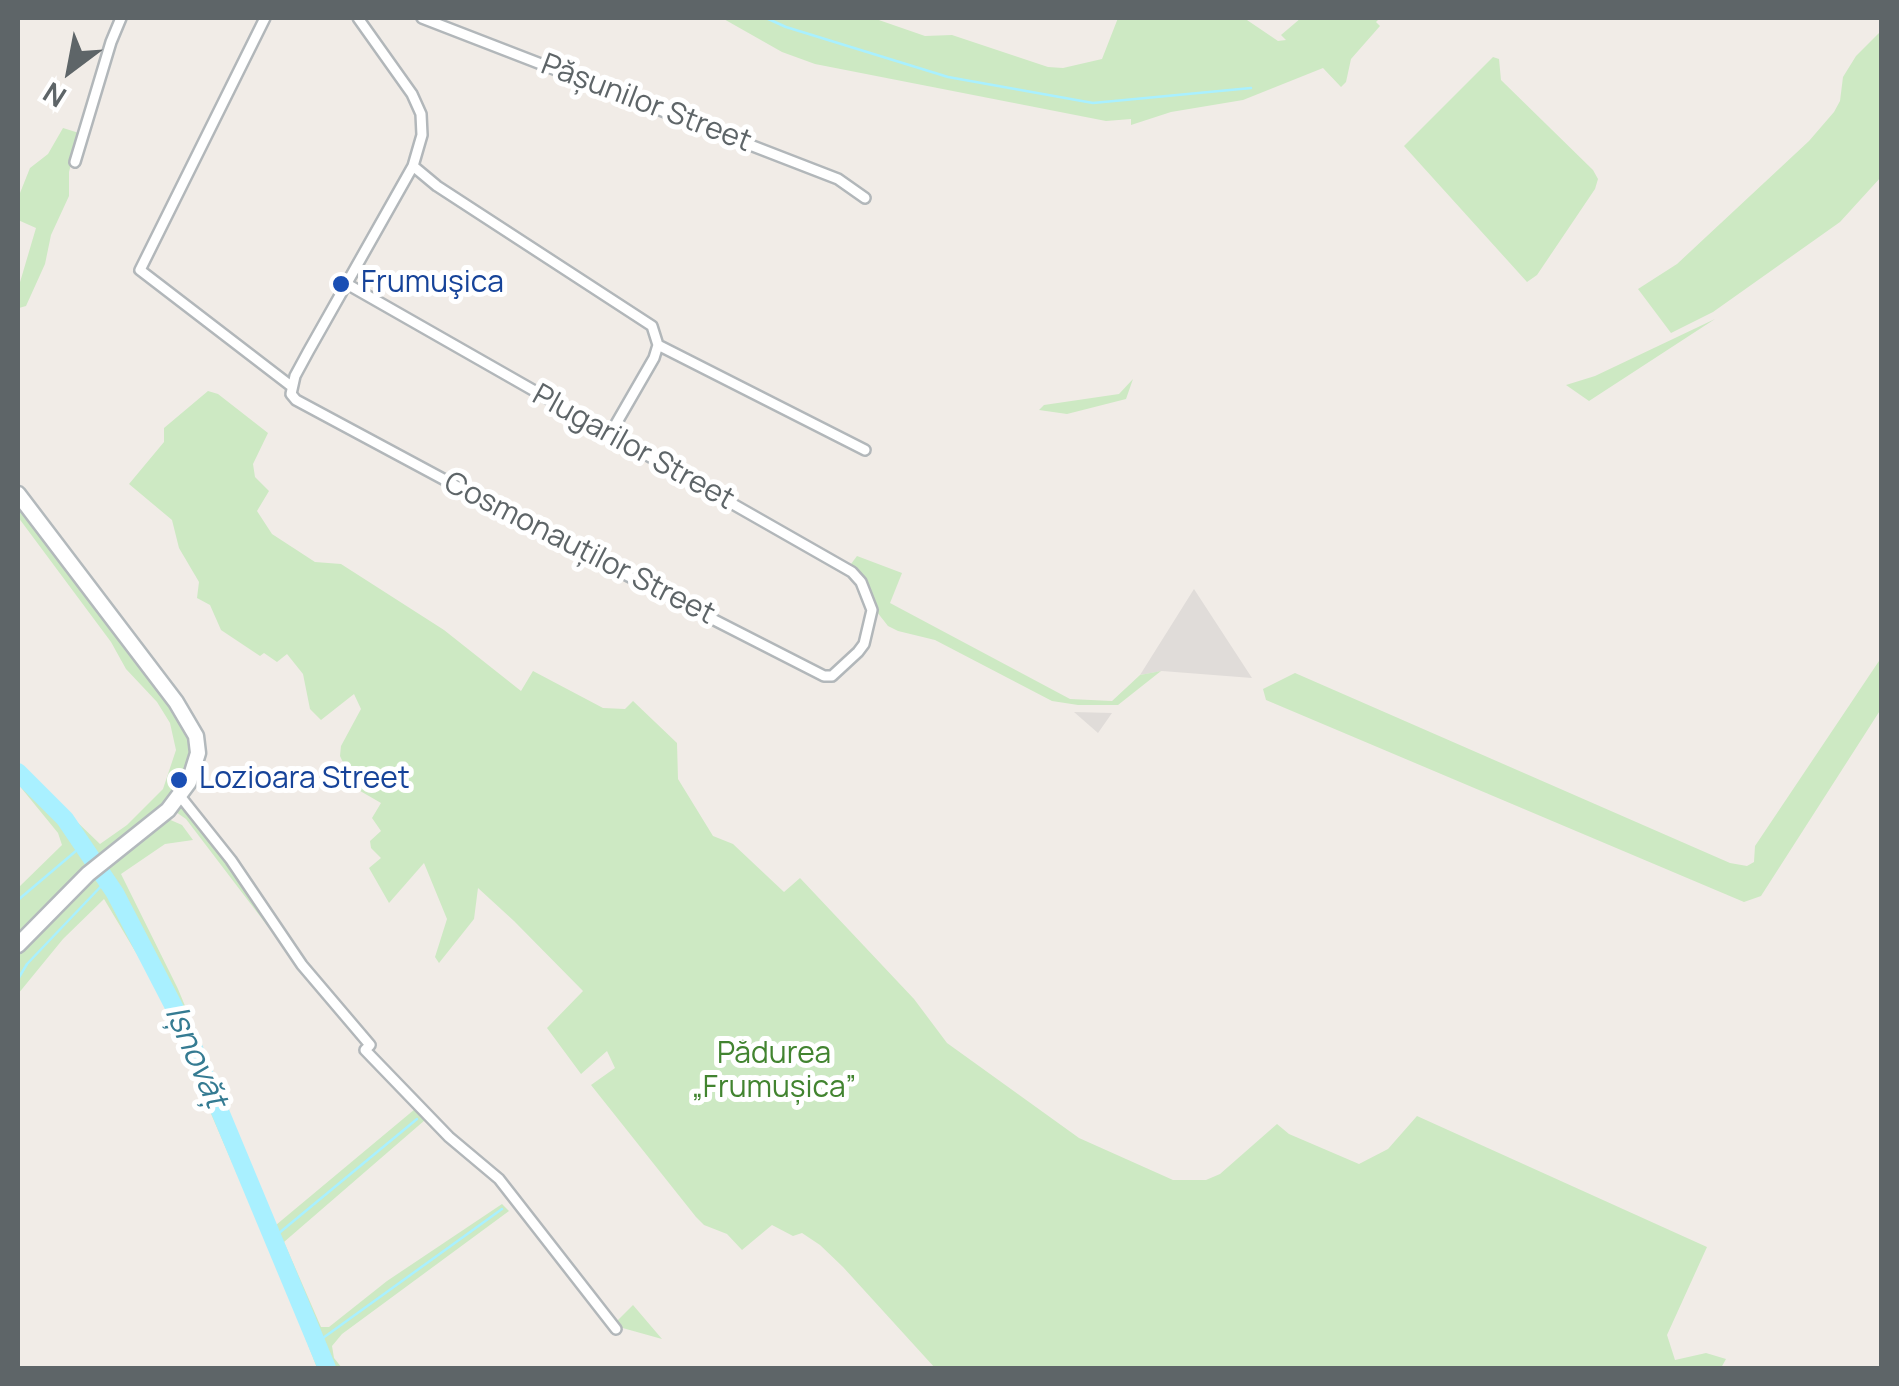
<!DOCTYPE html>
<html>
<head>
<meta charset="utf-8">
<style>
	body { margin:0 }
	#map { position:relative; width:1899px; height:1386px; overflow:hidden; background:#f1ece7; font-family:Manrope,sans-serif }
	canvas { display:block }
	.frame { position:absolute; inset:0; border:20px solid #5e6568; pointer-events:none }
	.north { position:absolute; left:20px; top:20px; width:100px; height:100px; -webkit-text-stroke:8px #fff; paint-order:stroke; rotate:212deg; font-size:28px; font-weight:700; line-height:40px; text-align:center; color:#5e6568 }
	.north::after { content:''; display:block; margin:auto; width:35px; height:45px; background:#5e6568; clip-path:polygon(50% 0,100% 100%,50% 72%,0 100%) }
</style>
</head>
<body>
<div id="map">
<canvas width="1899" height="1386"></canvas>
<div class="frame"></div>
<div class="north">N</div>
</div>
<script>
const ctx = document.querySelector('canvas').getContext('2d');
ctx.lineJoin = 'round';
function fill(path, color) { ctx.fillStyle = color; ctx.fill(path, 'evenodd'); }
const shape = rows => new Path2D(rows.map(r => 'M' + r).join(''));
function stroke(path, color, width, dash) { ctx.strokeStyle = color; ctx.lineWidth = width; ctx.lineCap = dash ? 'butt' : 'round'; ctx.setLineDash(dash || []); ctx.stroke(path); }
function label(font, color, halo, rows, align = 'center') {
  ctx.font = font + ' Manrope,sans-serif'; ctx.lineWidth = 10; ctx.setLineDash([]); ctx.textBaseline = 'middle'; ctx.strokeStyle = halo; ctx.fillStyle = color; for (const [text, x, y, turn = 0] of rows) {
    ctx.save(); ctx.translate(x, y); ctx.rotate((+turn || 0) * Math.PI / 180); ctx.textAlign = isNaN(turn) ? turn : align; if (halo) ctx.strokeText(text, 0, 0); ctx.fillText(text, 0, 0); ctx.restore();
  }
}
fill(shape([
	[1194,589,1252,678,1162,671,1140,675],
	[1074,712,1112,713,1098,733]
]), '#e0dcd9');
fill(shape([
	[722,18,873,18,925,36,952,35,1048,67,1063,68,1102,59,1118,18,1244,18,1278,41,1286,40,1281,35,1301,18,1380,18,1376,22,1380,26,1351,59,1346,82,1341,87,1323,68,1243,100,1171,112,1131,125,1131,119,1106,121,815,64,782,52],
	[1881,31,1881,177,1840,222,1713,312,1671,333,1638,289,1677,264,1809,141,1834,112,1840,101,1843,77,1856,56],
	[1493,57,1499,59,1501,80,1593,170,1598,179,1595,189,1537,275,1527,282,1404,146],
	[63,128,79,133,69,172,69,196,51,235,45,264,26,306,19,308,18,289,36,228,18,220,18,198,30,168,48,154],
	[1715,319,1589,401,1566,385,1595,376],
	[1133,379,1126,399,1067,414,1039,410,1044,405,1119,394],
	[208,391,218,394,268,433,253,464,255,477,269,491,257,511,272,534,315,562,341,564,444,630,521,691,533,671,603,708,625,709,633,701,677,743,678,779,713,836,733,844,784,892,800,878,914,999,947,1043,1079,1138,1173,1180,1206,1180,1220,1174,1277,1124,1289,1134,1359,1164,1388,1149,1417,1116,1707,1247,1667,1335,1675,1360,1706,1353,1726,1359,1721,1368,935,1368,843,1267,820,1245,802,1233,793,1236,772,1225,742,1250,727,1234,704,1225,696,1217,591,1085,615,1068,607,1051,581,1074,547,1028,583,991,514,921,478,888,474,919,439,963,435,957,447,919,424,863,389,903,369,868,381,858,371,848,370,841,381,831,372,818,381,803,355,788,340,756,341,746,361,709,354,694,321,720,310,709,303,674,287,654,277,662,264,653,260,656,221,630,210,605,197,598,199,582,179,548,172,520,129,484,164,442,164,428],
	[18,501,181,716,195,748,184,781,161,808,83,868,18,936,18,888,62,845,58,833,18,784,18,765,100,844,127,825,163,789,176,750,170,723,157,702,126,669,111,642,18,517],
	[857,556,902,573,890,603,1070,699,1112,701,1140,675,1161,671,1118,705,1078,705,1052,701,935,640,898,631,888,626,877,612,867,586,851,564],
	[1881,658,1881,709,1761,896,1744,902,1266,700,1263,689,1295,673,1730,863,1747,866,1754,862,1755,846],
	[181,803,227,861,272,927,269,928,186,819,173,810],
	[166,818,182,825,193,840,165,844,121,874,178,989,276,1225,415,1109,425,1120,284,1242,321,1327,329,1327,387,1281,502,1204,509,1211,342,1334,332,1346,334,1358,342,1368,317,1368,285,1286,157,988,104,899,63,939,18,994,18,955,88,883],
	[633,1305,662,1339,619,1327,616,1322]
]), '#cde9c3');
stroke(shape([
	[766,18,786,27,948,77,1093,103,1251,88],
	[18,900,83,845],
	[18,979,27,964,107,880],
	[273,1238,417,1119],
	[316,1343,502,1209]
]), '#a9f0ff', 2.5);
stroke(shape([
	[18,772,65,819,115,893,187,1032,327,1368]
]), '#a9f0ff', 18);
const street = shape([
	[265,18,140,270,291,386],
	[422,18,838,179,865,198],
	[75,162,111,42,121,18],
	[413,166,437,186,652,326,658,345,654,358,609,436],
	[347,284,852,572,861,582,872,610,864,644,858,652,832,676,824,676,540,531,296,400,291,394,295,376,308,352,413,166,422,135,421,114,412,94,358,18],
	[658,345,865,450],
	[180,796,231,860,302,965,370,1045,365,1050,449,1137,499,1179,616,1329]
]);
const secondary = shape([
	[18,494,176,702,196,736,198,753,189,782,168,810,88,874,18,945]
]);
stroke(street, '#b2b7ba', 14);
stroke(secondary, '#b3b9bc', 19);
stroke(street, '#fff', 9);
stroke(secondary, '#fff', 14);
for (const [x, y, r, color] of [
	[341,284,10,"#1a4fb4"],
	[179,780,10,"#1a4fb4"]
]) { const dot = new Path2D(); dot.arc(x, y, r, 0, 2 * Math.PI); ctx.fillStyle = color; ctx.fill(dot); stroke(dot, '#fff', 4); }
label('30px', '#5e6568', '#fff', [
	["Pășunilor Street",646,104,21],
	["Plugarilor Street",633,448,29],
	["Cosmonauților Street",579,549,27]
]);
label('30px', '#164399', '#fff', [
	["Frumuşica",361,284],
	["Lozioara Street",199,780]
], 'left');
label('30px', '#428430', '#fff', [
	["Pădurea",774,1055],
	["„Frumușica”",774,1089]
]);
label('italic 32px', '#357b92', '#fff', [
	["Ișnovăț",195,1057,66]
]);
</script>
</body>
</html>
